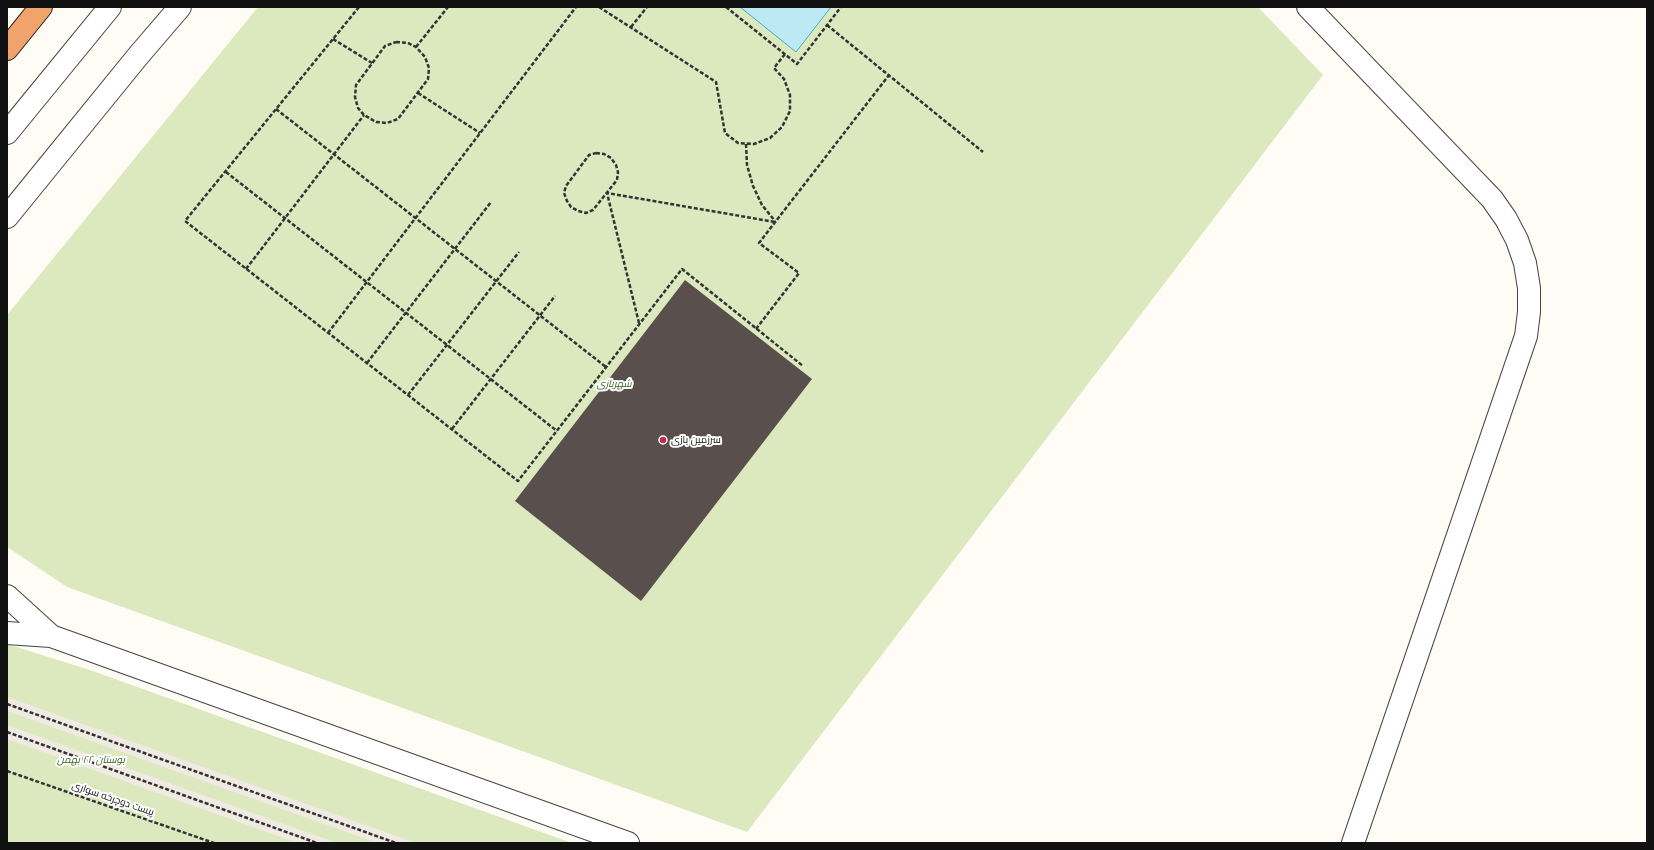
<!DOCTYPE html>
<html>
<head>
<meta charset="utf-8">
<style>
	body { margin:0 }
	#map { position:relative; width:1654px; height:850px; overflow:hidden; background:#fffbf5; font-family:Lora,serif }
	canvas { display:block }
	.frame { position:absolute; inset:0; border:8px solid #111; pointer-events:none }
</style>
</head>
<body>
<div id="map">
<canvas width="1654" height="850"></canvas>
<div class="frame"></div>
</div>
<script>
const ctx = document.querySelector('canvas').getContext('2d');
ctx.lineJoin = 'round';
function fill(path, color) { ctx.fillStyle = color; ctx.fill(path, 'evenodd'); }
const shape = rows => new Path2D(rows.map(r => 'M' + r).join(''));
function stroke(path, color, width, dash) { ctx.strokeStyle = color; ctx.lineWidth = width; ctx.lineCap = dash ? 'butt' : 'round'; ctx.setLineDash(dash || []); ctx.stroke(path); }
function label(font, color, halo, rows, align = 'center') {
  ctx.font = font + ' Lora,Cairo,serif'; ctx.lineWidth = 4; ctx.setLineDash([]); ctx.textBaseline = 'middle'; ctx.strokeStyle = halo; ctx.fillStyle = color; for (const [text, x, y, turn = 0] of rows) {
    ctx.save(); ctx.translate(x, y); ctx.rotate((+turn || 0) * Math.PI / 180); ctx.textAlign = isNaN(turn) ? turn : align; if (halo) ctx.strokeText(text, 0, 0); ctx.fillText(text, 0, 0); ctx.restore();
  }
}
fill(shape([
	[258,7,1258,7,1323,75,747,832,67,587,7,547,7,315],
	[7,644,90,670,572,843,7,843]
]), '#dce9bf');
fill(shape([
	[7,697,416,843,377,843,7,711],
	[7,725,337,843,297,843,7,739]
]), '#f0eae3');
const water = shape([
	[740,7,831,7,796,52,740,7]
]);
fill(water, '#bce9f4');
stroke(water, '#46aac8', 1);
fill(shape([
	[685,280,812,379,641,601,515,501]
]), '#59504d');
const tertiary = shape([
	[1308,7,1492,199,1506,219,1517,240,1525,263,1529,288,1529,312,1526,336,1353,843],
	[7,133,110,7],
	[7,217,138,56,180,7],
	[7,596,51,636],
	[7,633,51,636,628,843]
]);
const trunk = shape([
	[7,49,41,7]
]);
stroke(tertiary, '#444', 24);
stroke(trunk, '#222', 24);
stroke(shape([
	[359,7,185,221,518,481,682,269,803,366],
	[599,7,716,82,725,133,738,143,754,144,770,138,782,127,790,111,790,95,784,79,774,68,785,54],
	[726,7,797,64,841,7],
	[827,25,983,152],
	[631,27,647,7],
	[333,39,372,63],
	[396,42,408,43,416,47,425,57,429,68,428,79,398,119,387,123,376,122,364,115,358,108,355,97,356,85,385,46,396,42],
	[416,47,448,7],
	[418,93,480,133],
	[276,109,606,367],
	[746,144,747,165,753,186,762,205,775,221],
	[596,153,604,154,611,158,616,165,618,172,617,180,593,210,586,213,578,211,571,207,567,201,564,193,566,186,589,155,596,153],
	[226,172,557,431],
	[246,269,364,115],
	[639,323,607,193,775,222],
	[756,329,799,273,759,243,889,75],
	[328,333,576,7],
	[367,363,491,202],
	[408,395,519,252],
	[452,429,555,296],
	[7,704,396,843],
	[7,732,317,843],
	[7,771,214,843]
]), '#333', 2.5, [4, 2]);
stroke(tertiary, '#fff', 22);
stroke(trunk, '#f0a46b', 22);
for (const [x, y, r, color] of [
	[663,440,4,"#bc2d4d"]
]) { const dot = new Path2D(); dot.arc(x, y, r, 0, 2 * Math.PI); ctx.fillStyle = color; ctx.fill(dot); stroke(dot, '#fff', 1.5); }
label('italic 10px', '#3c6723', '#fff', [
	["شهربازی",614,384],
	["بوستان ۲۲ بهمن",91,760]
]);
label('10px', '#111', '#fff', [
	["سرزمین بازی",671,440]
], 'left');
label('10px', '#111', '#fff', [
	["پیست دوچرخه سواری",113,799,19]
]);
</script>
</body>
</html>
